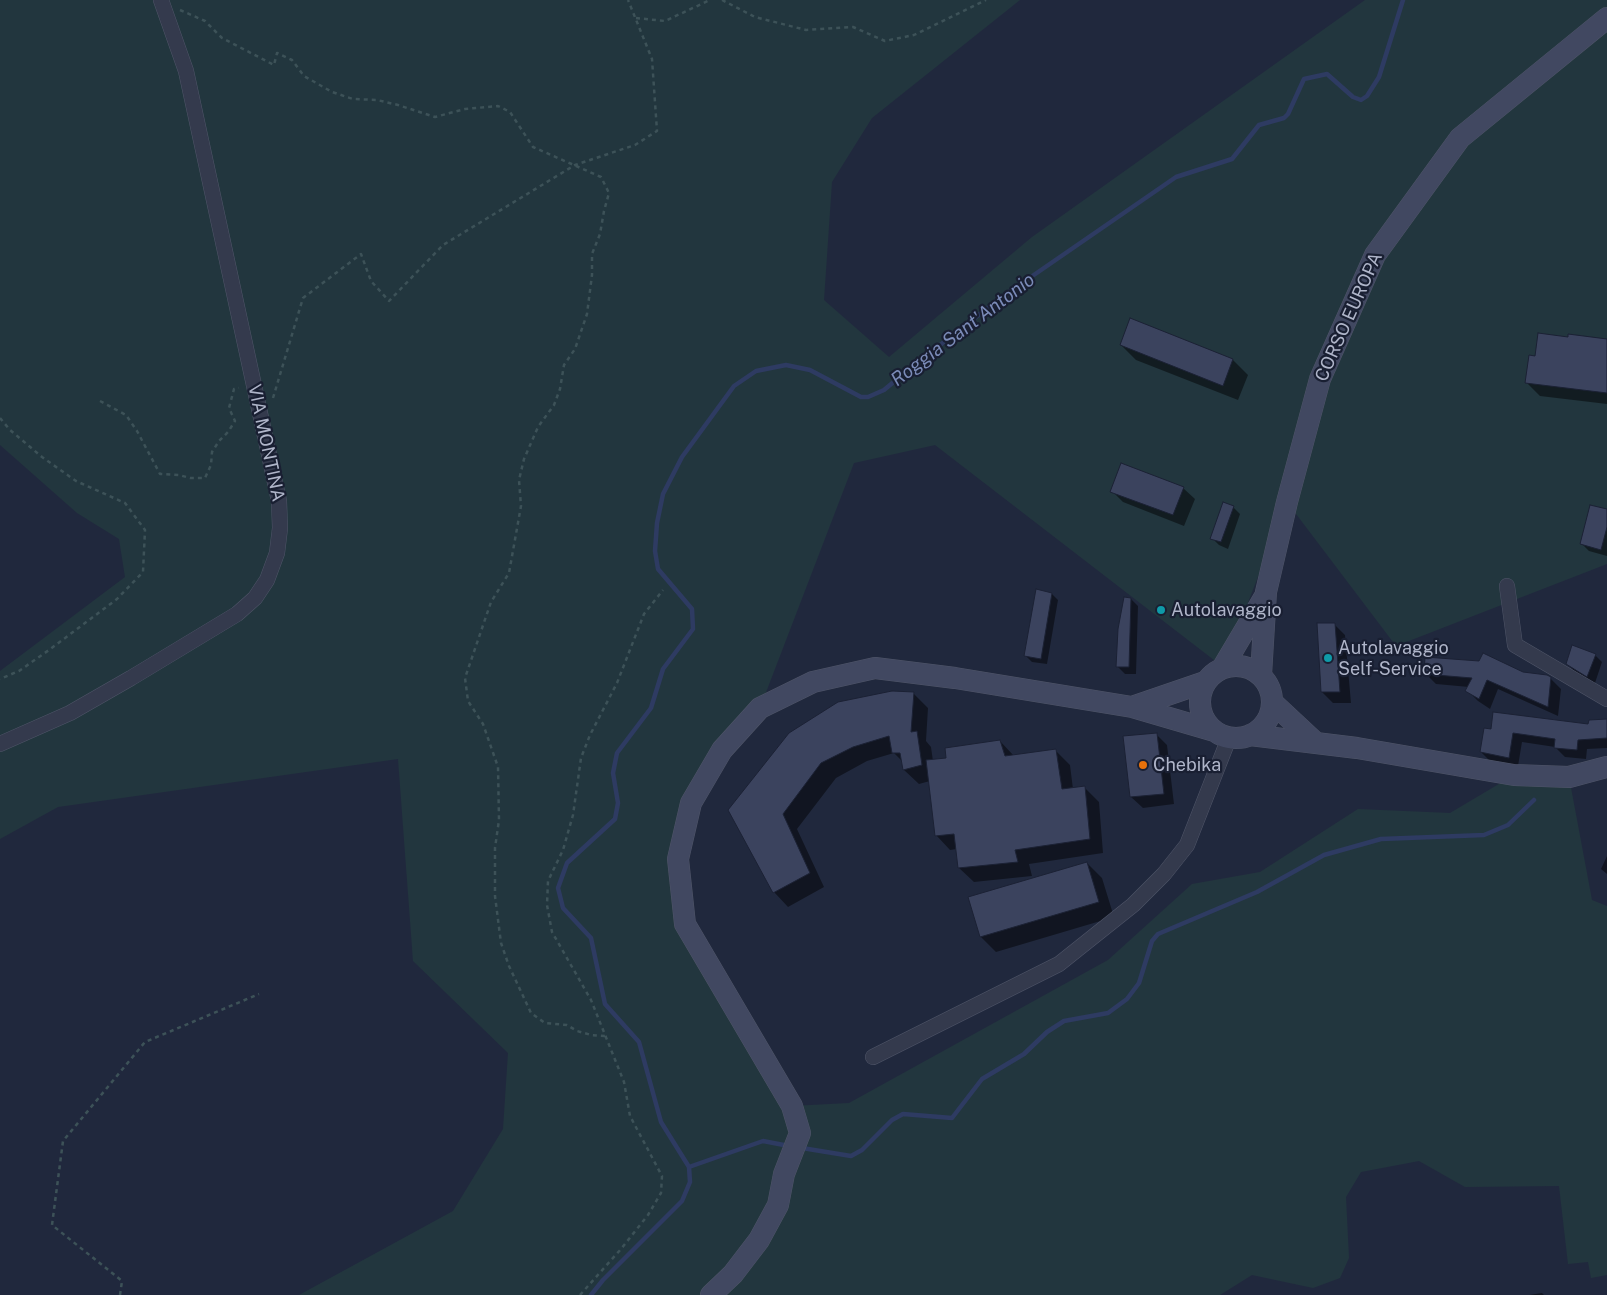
<!DOCTYPE html>
<html>
<head>
<meta charset="utf-8">
<style>
	body { margin:0 }
	canvas { display:block; background:#20283d }
</style>
</head>
<body>
<canvas width="1607" height="1295"></canvas>
<script>
const ctx = document.querySelector('canvas').getContext('2d');
ctx.lineJoin = 'round';
function fill(path, color) { ctx.fillStyle = color; ctx.fill(path, 'evenodd'); }
const shape = rows => new Path2D(rows.map(r => 'M' + r).join(''));
function stroke(path, color, width, dash) { ctx.strokeStyle = color; ctx.lineWidth = width; ctx.lineCap = dash ? 'butt' : 'round'; ctx.setLineDash(dash || []); ctx.stroke(path); }
function label(font, color, halo, rows, align = 'center') {
  ctx.font = font + ' "Public Sans",sans-serif'; ctx.lineWidth = 4.5; ctx.setLineDash([]); ctx.textBaseline = 'middle'; ctx.strokeStyle = halo; ctx.fillStyle = color; for (const [text, x, y, turn = 0] of rows) {
    ctx.save(); ctx.translate(x, y); ctx.rotate((+turn || 0) * Math.PI / 180); ctx.textAlign = isNaN(turn) ? turn : align; if (halo) ctx.strokeText(text, 0, 0); ctx.fillText(text, 0, 0); ctx.restore();
  }
}
fill(shape([
	[0,0,1020,0,872,118,832,182,824,300,889,357,1032,237,1365,0,1607,0,1607,564,1396,646,1287,502,1223,667,935,445,854,463,760,708,691,803,685,924,792,1106,849,1103,1108,960,1192,884,1260,872,1358,809,1450,813,1514,775,1569,777,1592,900,1607,906,1607,1275,1591,1278,1588,1262,1568,1264,1559,1186,1465,1187,1419,1161,1361,1172,1346,1197,1349,1258,1340,1278,1313,1288,1252,1275,1220,1295,299,1295,453,1211,503,1129,508,1053,413,961,398,759,58,807,0,839,0,671,125,577,119,539,77,513,0,445]
]), '#22363e');
fill(shape([
	[1607,340,1607,404,1540,396,1527,383,1536,357],
	[1121,345,1233,360,1248,375,1238,400,1136,360],
	[1183,488,1195,499,1184,526,1123,502,1112,491],
	[1233,507,1240,514,1228,549,1219,545,1212,538],
	[1607,511,1607,556,1589,551,1582,544],
	[1052,594,1058,600,1047,664,1032,662,1025,655],
	[1131,599,1138,606,1136,674,1125,674,1117,666],
	[1334,624,1345,635,1351,703,1333,703,1322,692],
	[1595,655,1602,662,1595,683,1574,671,1567,663],
	[1425,673,1523,673,1550,678,1561,689,1558,716,1498,689,1490,709,1478,701,1467,690,1469,687,1436,684],
	[914,694,928,708,926,741,931,747,933,761,947,759,1000,741,1014,756,1055,750,1070,765,1073,789,1084,787,1099,802,1103,853,1029,864,1032,876,974,882,959,868,957,849,950,850,936,835,930,781,919,784,904,770,903,762,894,753,867,761,836,778,797,829,824,887,788,907,774,892,729,811],
	[1607,721,1607,748,1587,749,1586,759,1565,757,1555,747,1522,742,1518,766,1491,762,1481,752,1492,730,1589,725],
	[1156,734,1167,745,1174,804,1143,808,1131,797],
	[1607,856,1607,874,1601,869],
	[1087,863,1102,878,1114,917,996,952,981,937,970,897],
	[1542,1293,1544,1295,1529,1295]
]), '#0007');
stroke(shape([
	[802,1148,851,1156,862,1150,892,1120,903,1114,952,1118,982,1079,1024,1054,1047,1032,1064,1021,1108,1013,1127,999,1139,983,1152,941,1158,934,1257,892,1324,855,1381,839,1484,835,1508,825,1534,800],
	[689,1167,763,1141,789,1146],
	[591,1295,603,1280,682,1201,690,1182,689,1167,661,1122,639,1042,605,1004,591,938,563,908,558,888,567,863,615,819,618,803,613,773,617,753,651,708,663,669,693,629,692,609,658,569,655,551,657,523,663,494,682,457,734,386,756,371,786,365,810,370,861,397,868,397,884,390,908,370,999,299,1176,177,1232,159,1259,125,1284,118,1288,114,1304,79,1327,74,1353,97,1361,100,1367,96,1379,77,1403,0]
]), '#2e3b62', 4.5);
const building = shape([
	[1130,318,1233,359,1223,386,1120,345,1130,318],
	[1538,333,1568,337,1568,334,1607,339,1607,393,1525,383,1529,355,1535,356,1538,333],
	[1121,463,1184,487,1173,515,1110,492,1121,463],
	[1223,502,1234,506,1221,542,1210,539,1223,502],
	[1590,505,1607,509,1607,527,1601,550,1580,544,1590,505],
	[1036,589,1052,593,1041,659,1024,656,1036,589],
	[1124,597,1131,598,1129,667,1116,667,1118,629,1124,597],
	[1317,623,1335,623,1340,692,1321,692,1317,623],
	[1572,645,1596,654,1587,677,1566,664,1572,645],
	[1483,653,1523,672,1547,675,1551,677,1548,707,1487,680,1479,699,1465,691,1472,678,1424,674,1425,657,1479,661,1483,653],
	[892,691,914,692,911,732,917,731,922,765,903,770,900,753,892,753,889,736,853,747,821,763,783,814,810,873,773,893,728,810,789,733,838,702,892,691],
	[1493,712,1588,724,1589,720,1607,719,1607,738,1578,740,1577,750,1554,748,1555,739,1513,733,1509,758,1480,752,1484,728,1491,729,1493,712],
	[1157,733,1164,794,1130,797,1123,736,1157,733],
	[1000,740,1005,756,1056,749,1062,789,1085,786,1090,839,1015,850,1018,862,958,868,954,834,935,836,926,760,946,758,945,748,1000,740],
	[1087,862,1099,902,980,937,968,897,1087,862]
]);
fill(building, '#3b435e');
stroke(building, '#1b2134', 1);
const street = shape([
	[1507,586,1515,645,1607,699],
	[0,744,70,713,131,678,237,614,255,598,267,580,277,553,280,528,279,501,186,71,161,0],
	[873,1057,1059,964,1133,905,1164,874,1187,845,1229,738]
]);
const secondary = shape([
	'1200 702a36 36 0 1 1 72 0a36 36 0 1 1-72 0Z',
	[1223,667,1265,596],
	[1261,675,1266,592,1287,502,1320,379,1375,255,1460,138,1607,18],
	[1272,702,1316,743],
	[1132,707,1205,682],
	[1250,735,1357,748,1514,775,1569,777,1607,767],
	[711,1295,733,1274,759,1240,778,1205,784,1174,800,1133,792,1106,685,924,678,859,691,803,722,750,760,708,813,682,875,668,955,678,1132,707,1214,731]
]);
stroke(street, '#4f5568', 16);
stroke(secondary, '#4f5568', 22);
stroke(shape([
	[722,0,755,17,806,30,853,27,885,41,914,35,986,0],
	[180,10,205,21,222,38,274,65,277,53,292,60,304,76,332,92,353,99,377,100,398,105,435,117,465,109,498,106,510,112,533,147,601,177,609,193,604,211,600,234,592,254,592,275,587,314,575,349,564,365,560,389,554,405,538,427,524,459,519,480,521,506,509,573,491,602,465,678,468,701,483,724,498,767,499,820,495,848,495,896,501,943,509,966,531,1013,545,1023,567,1025,577,1031,591,1035,605,1036],
	[636,18,665,21,710,0],
	[273,398,303,298,361,254,371,281,389,301,443,245,575,165,635,145,657,131,652,59,628,0],
	[100,401,126,415,137,431,160,474,179,475,190,478,205,478,211,465,212,452,219,441,228,432,235,421,229,408,234,389,239,388],
	[0,418,10,430,42,457,76,481,125,503,145,530,143,572,117,599,49,650,19,671,0,679],
	[120,1295,122,1281,52,1225,63,1141,145,1042,259,994],
	[580,1295,621,1249,648,1215,661,1193,662,1176,630,1116,624,1082,591,1000,552,932,547,905,548,881,563,850,573,815,581,758,590,735,617,683,644,614,663,590]
]), '#3d5258', 2.5, [4, 4]);
stroke(street, '#343a4d', 15);
stroke(secondary, '#414861', 21);
for (const [x, y, r, color] of [
	[1161,610,5,"#0f9aa8"],
	[1328,658,5,"#0f9aa8"],
	[1143,765,5,"#e8710a"]
]) { const dot = new Path2D(); dot.arc(x, y, r, 0, 2 * Math.PI); ctx.fillStyle = color; ctx.fill(dot); stroke(dot, '#191f32', 2); }
label('18px', '#afb5c9', '#191f32', [
	["CORSO EUROPA",1349,317,-66],
	["VIA MONTINA",266,443,78]
]);
label('18px', '#afb5c9', '#191f32', [
	["Autolavaggio",1171,610],
	["Autolavaggio",1338,648],
	["Self-Service",1338,669],
	["Chebika",1153,765]
], 'left');
label('italic 19px', '#7b8bb8', '#191f32', [
	["Roggia Sant'Antonio",963,330,-37]
]);
</script>
</body>
</html>
